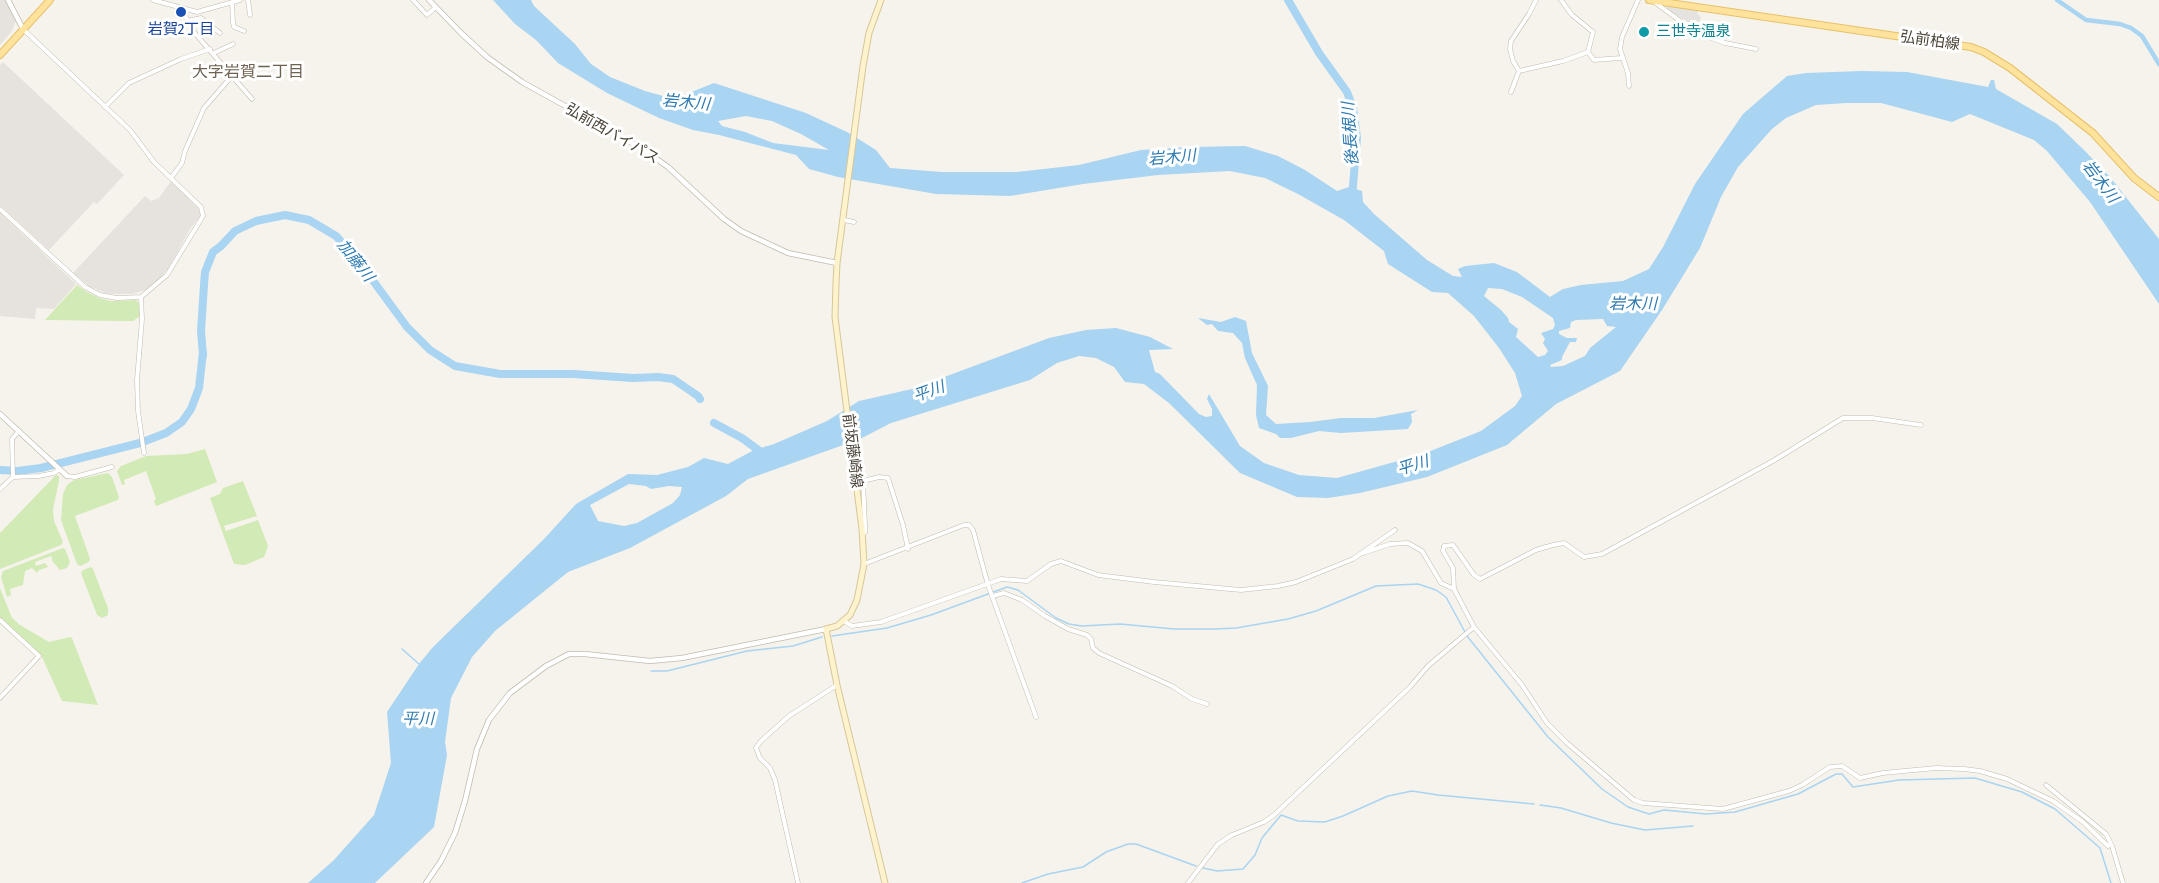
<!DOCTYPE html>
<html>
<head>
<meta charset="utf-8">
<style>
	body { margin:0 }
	canvas { display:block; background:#f6f3ec }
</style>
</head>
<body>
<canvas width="2159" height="883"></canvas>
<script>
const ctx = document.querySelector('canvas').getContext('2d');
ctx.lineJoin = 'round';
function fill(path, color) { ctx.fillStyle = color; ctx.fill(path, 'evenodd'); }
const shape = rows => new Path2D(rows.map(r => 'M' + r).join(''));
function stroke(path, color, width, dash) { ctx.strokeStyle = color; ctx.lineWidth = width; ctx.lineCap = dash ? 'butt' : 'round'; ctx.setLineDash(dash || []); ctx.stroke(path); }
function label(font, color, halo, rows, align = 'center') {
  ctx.font = font + ' "Fira Sans Condensed","Noto Sans JP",sans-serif'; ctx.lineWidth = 6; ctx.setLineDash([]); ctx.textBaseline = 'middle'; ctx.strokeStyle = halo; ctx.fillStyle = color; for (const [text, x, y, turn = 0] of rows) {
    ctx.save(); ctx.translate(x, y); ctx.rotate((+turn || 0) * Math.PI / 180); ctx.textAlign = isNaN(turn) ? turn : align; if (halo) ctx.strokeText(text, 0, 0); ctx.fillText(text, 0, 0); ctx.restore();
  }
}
fill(shape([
	[0,0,5,0,16,20,12,31,0,45],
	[3,62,124,175,97,204,94,202,49,250,0,205,0,65],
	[171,181,198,208,201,215,190,229,168,269,157,281,147,289,133,294,114,294,105,293,89,286,73,273,145,196,151,201,159,198],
	[0,213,76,284,54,309,36,308,35,319,0,316]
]), '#e6e2dd');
fill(shape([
	[77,285,87,292,99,298,111,301,136,300,139,303,140,316,133,321,121,321,45,320],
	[205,449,217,482,156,506,154,501,156,499,146,471,124,480,125,484,122,485,117,471,121,466,146,456,187,454],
	[108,473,112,477,119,497,118,500,75,516,90,559,89,562,80,566,77,564,61,520,63,494,67,485,74,480],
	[56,475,59,476,59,481,53,509,54,521,63,542,61,545,0,569,0,533],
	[243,481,257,516,224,526,226,531,258,520,268,546,264,557,245,565,234,564,210,498,220,494,223,488],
	[63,548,65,549,70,562,67,568,60,570,53,562,51,556,35,562,36,566,45,563,48,567,39,570,37,573,32,568,25,571,23,585,10,589,11,595,7,597,1,577,3,571],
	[91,567,93,569,108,608,108,615,102,618,97,615,81,573,83,570],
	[0,588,12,618,20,625,49,642,70,637,72,638,98,705,62,701,41,655,0,617]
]), '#d2eab5');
fill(shape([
	[1668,5,1698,10,1697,13,1701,17,1697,28,1667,9]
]), '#e5e3e0');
fill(shape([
	[493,0,531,0,534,6,575,44,591,64,610,77,645,91,674,99,714,83,806,113,849,133,876,150,890,168,942,172,1017,172,1079,165,1141,150,1190,147,1245,146,1278,156,1305,170,1337,191,1349,187,1362,191,1363,202,1374,214,1427,260,1453,276,1462,277,1458,269,1465,266,1494,263,1517,272,1550,297,1563,289,1581,285,1623,281,1649,269,1663,247,1695,184,1743,114,1787,76,1806,73,1862,71,1907,72,1988,87,1991,80,1994,80,1996,89,2057,124,2084,150,2110,177,2159,239,2159,304,2090,202,2047,151,2034,140,1970,114,1952,122,1881,103,1846,103,1816,105,1786,118,1772,129,1738,167,1721,197,1700,248,1662,310,1620,371,1556,404,1507,445,1427,477,1360,493,1328,498,1297,497,1240,473,1169,403,1144,384,1125,382,1114,367,1096,358,1079,356,1057,363,1030,380,891,423,860,439,748,479,726,496,630,548,568,572,495,631,472,657,451,698,445,742,447,755,434,827,375,883,308,883,334,860,374,815,391,763,387,712,419,664,433,647,544,539,576,504,628,474,657,475,688,467,704,458,728,464,754,450,774,444,827,421,859,401,912,389,1049,338,1086,330,1116,328,1150,337,1173,349,1149,350,1155,372,1160,374,1199,414,1206,417,1212,416,1212,409,1207,399,1209,394,1240,446,1264,463,1299,475,1337,478,1423,454,1481,431,1515,406,1522,396,1515,373,1499,348,1474,316,1448,293,1432,292,1388,264,1384,251,1344,220,1298,194,1265,178,1230,171,1158,175,1083,184,1010,196,936,194,838,177,809,169,796,155,719,135,693,130,659,118,607,93,558,63,536,40,515,24],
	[746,116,772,121,801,134,829,150,773,143,745,132,722,126,718,121],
	[1488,288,1502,289,1522,297,1553,318,1555,325,1553,329,1541,333,1545,339,1543,343,1548,351,1545,355,1538,357,1516,337,1518,329,1509,322,1508,318,1501,310,1484,296],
	[1603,319,1607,326,1616,327,1590,348,1585,356,1563,366,1551,367,1550,365,1562,360,1562,357,1570,342,1576,342,1577,338,1567,338,1559,334,1559,331,1570,328,1571,322,1576,320],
	[629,484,646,486,651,489,669,486,682,487,680,495,673,503,637,523,624,526,598,521,590,505],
	[1235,317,1246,321,1252,353,1268,386,1266,415,1276,424,1310,422,1341,418,1374,418,1418,410,1411,414,1412,422,1408,429,1341,433,1319,431,1291,438,1280,438,1276,434,1259,428,1256,415,1257,385,1245,358,1242,343,1233,333,1218,331,1212,324,1207,325,1198,318,1221,322]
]), '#a9d4f2');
stroke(shape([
	[832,636,887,628,931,615,1007,587,1018,590,1056,618,1069,624,1082,626,1120,624,1174,629,1215,629,1236,628,1288,619,1316,611,1376,586,1418,584,1436,590,1446,597,1465,632],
	[1467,636,1548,737,1602,789,1628,807,1649,814,1664,810,1706,814,1735,812,1798,794,1836,774,1842,774,1853,787,1899,780,1975,778,2022,792,2055,809,2100,848,2111,883],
	[402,649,419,664],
	[651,671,667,671,747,651,793,646,822,637],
	[1540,805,1561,808,1611,823,1645,830,1693,826],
	[1203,868,1217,871,1243,869,1255,855,1262,838,1281,815,1298,821,1325,822,1343,816,1388,796,1412,791,1438,795,1534,804],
	[1022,883,1048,874,1083,867,1106,852,1128,844,1136,844,1196,866]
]), '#a9d4f2', 1.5);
stroke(shape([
	[2057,0,2086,20,2120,24,2131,28,2142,36,2159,64]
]), '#a9d4f2', 4.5);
stroke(shape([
	[1288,0,1319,53,1347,92,1353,108,1357,138,1352,198],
	[714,423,742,438,765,455],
	[0,470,18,471,41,468,140,443,166,433,182,422,191,409,199,388,203,352,203,356,201,331,204,285,205,272,213,252,221,246,235,231,256,221,285,215,309,220,336,236,360,263,407,327,430,350,455,366,500,374,573,374,633,378,658,377,673,379,698,396,700,399]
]), '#a9d4f2', 8);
const minor = shape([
	[153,0,197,12,240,0],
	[248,0,250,15],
	[413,0,427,15,436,7],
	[1536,0,1529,14,1511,41,1510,49,1513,61,1519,71,1563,61,1588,52],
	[1561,0,1572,15,1593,32,1588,52],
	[1653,1,1691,29,1703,35,1725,43,1756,49],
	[232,2,233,23,234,27,244,31],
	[183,8,184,14,193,31,252,99],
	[187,21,201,18,220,33],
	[1588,52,1594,60,1621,58],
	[214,53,233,44],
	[1629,86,1628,73,1620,49,1622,37,1638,0],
	[1511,92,1519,71],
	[105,107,129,83,181,59,210,49],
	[171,178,182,163,185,151,204,108,231,77],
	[0,209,85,287,100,295,117,298,141,297,167,275,203,216,201,207,154,162,130,130,24,30],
	[844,220,854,222],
	[141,297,142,319,137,380,138,411,144,453],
	[67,476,75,477,112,467],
	[13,477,12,439,19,431],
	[0,489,13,477,39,476,54,473,60,469],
	[863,534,865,532,865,525,863,481,879,477,888,478,903,525,908,549],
	[1363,553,1390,544,1408,543,1422,551,1441,583,1454,589,1474,627,1522,685,1547,723,1567,743,1634,800,1643,803,1723,809,1789,791,1802,785,1830,767,1842,766,1860,778,1883,773,1936,768,1964,769,1980,771,2007,779,2053,801,2083,822,2108,846],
	[864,564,964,525,969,525,973,530,988,585,1036,717],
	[1454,589,1453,568,1443,551,1444,546,1453,545,1474,575,1480,579,1536,550,1553,545,1564,543,1584,557,1602,554,1773,461,1843,418,1872,418,1921,425],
	[993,596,1004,593,1022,600,1045,616,1068,629,1087,635,1091,639,1093,648,1099,653,1172,686,1192,699,1207,704],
	[0,620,39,656,0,698],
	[844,621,852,626,881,622,1001,579,1027,581,1051,564,1061,561,1098,575,1154,582,1241,590,1278,586,1296,582,1353,559,1395,530],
	[2046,785,2106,834,2112,846,2123,883],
	[798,883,775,780,770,768,760,758,756,748,761,741,789,716,837,685],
	[1188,883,1218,844,1232,835,1264,822,1274,815,1410,687,1428,666,1474,627]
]);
const tertiary = shape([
	[8,0,23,29],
	[429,0,461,33,487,57,522,82,641,148,668,167,724,219,741,231,788,253,837,263],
	[0,414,67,476],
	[426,883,441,861,455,833,465,801,477,749,489,720,510,693,546,666,569,654,585,654,650,661,682,658,826,629]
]);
const secondary = shape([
	[881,0,869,33,863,66,837,263,836,283,835,317,862,529,864,564,857,600,850,615,837,626,826,629,837,685,885,883]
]);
const primary = shape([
	[1649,0,1971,47,1984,52,2010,68,2093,133,2134,178,2159,197],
	[0,55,50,0]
]);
stroke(minor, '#c2bbae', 5);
stroke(tertiary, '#c2bbae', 6);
stroke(secondary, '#d6c79b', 7);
stroke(primary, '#e6c16a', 8);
stroke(minor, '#fff', 4);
stroke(tertiary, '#fff', 4.5);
stroke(secondary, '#fff3cd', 5);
stroke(primary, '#ffe39c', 6);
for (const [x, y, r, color] of [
	[181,12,6,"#1a4fb4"],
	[1644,32,6,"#0f9aa8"]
]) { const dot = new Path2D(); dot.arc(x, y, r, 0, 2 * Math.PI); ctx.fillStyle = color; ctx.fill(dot); stroke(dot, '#fff', 2); }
label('15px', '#164399', '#fff', [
	["岩賀2丁目",181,30]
]);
label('15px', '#0d838f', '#fff', [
	["三世寺温泉",1656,32]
], 'left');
label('15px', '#4b4439', '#fff', [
	["弘前柏線",1930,41,8],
	["弘前西バイパス",612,134,30],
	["前坂藤崎線",852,451,83]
]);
label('16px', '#6e6250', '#fff', [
	["大字岩賀二丁目",248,73]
]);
label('italic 16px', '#2e7ab2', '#fff', [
	["岩木川",686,103,5],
	["後長根川",1351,134,-94],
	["岩木川",1172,158,-5],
	["岩木川",2100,182,53],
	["加藤川",355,261,52],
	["岩木川",1633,305],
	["平川",929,392,-20],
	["平川",1413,466,-17],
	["平川",418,720]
]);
</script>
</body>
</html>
